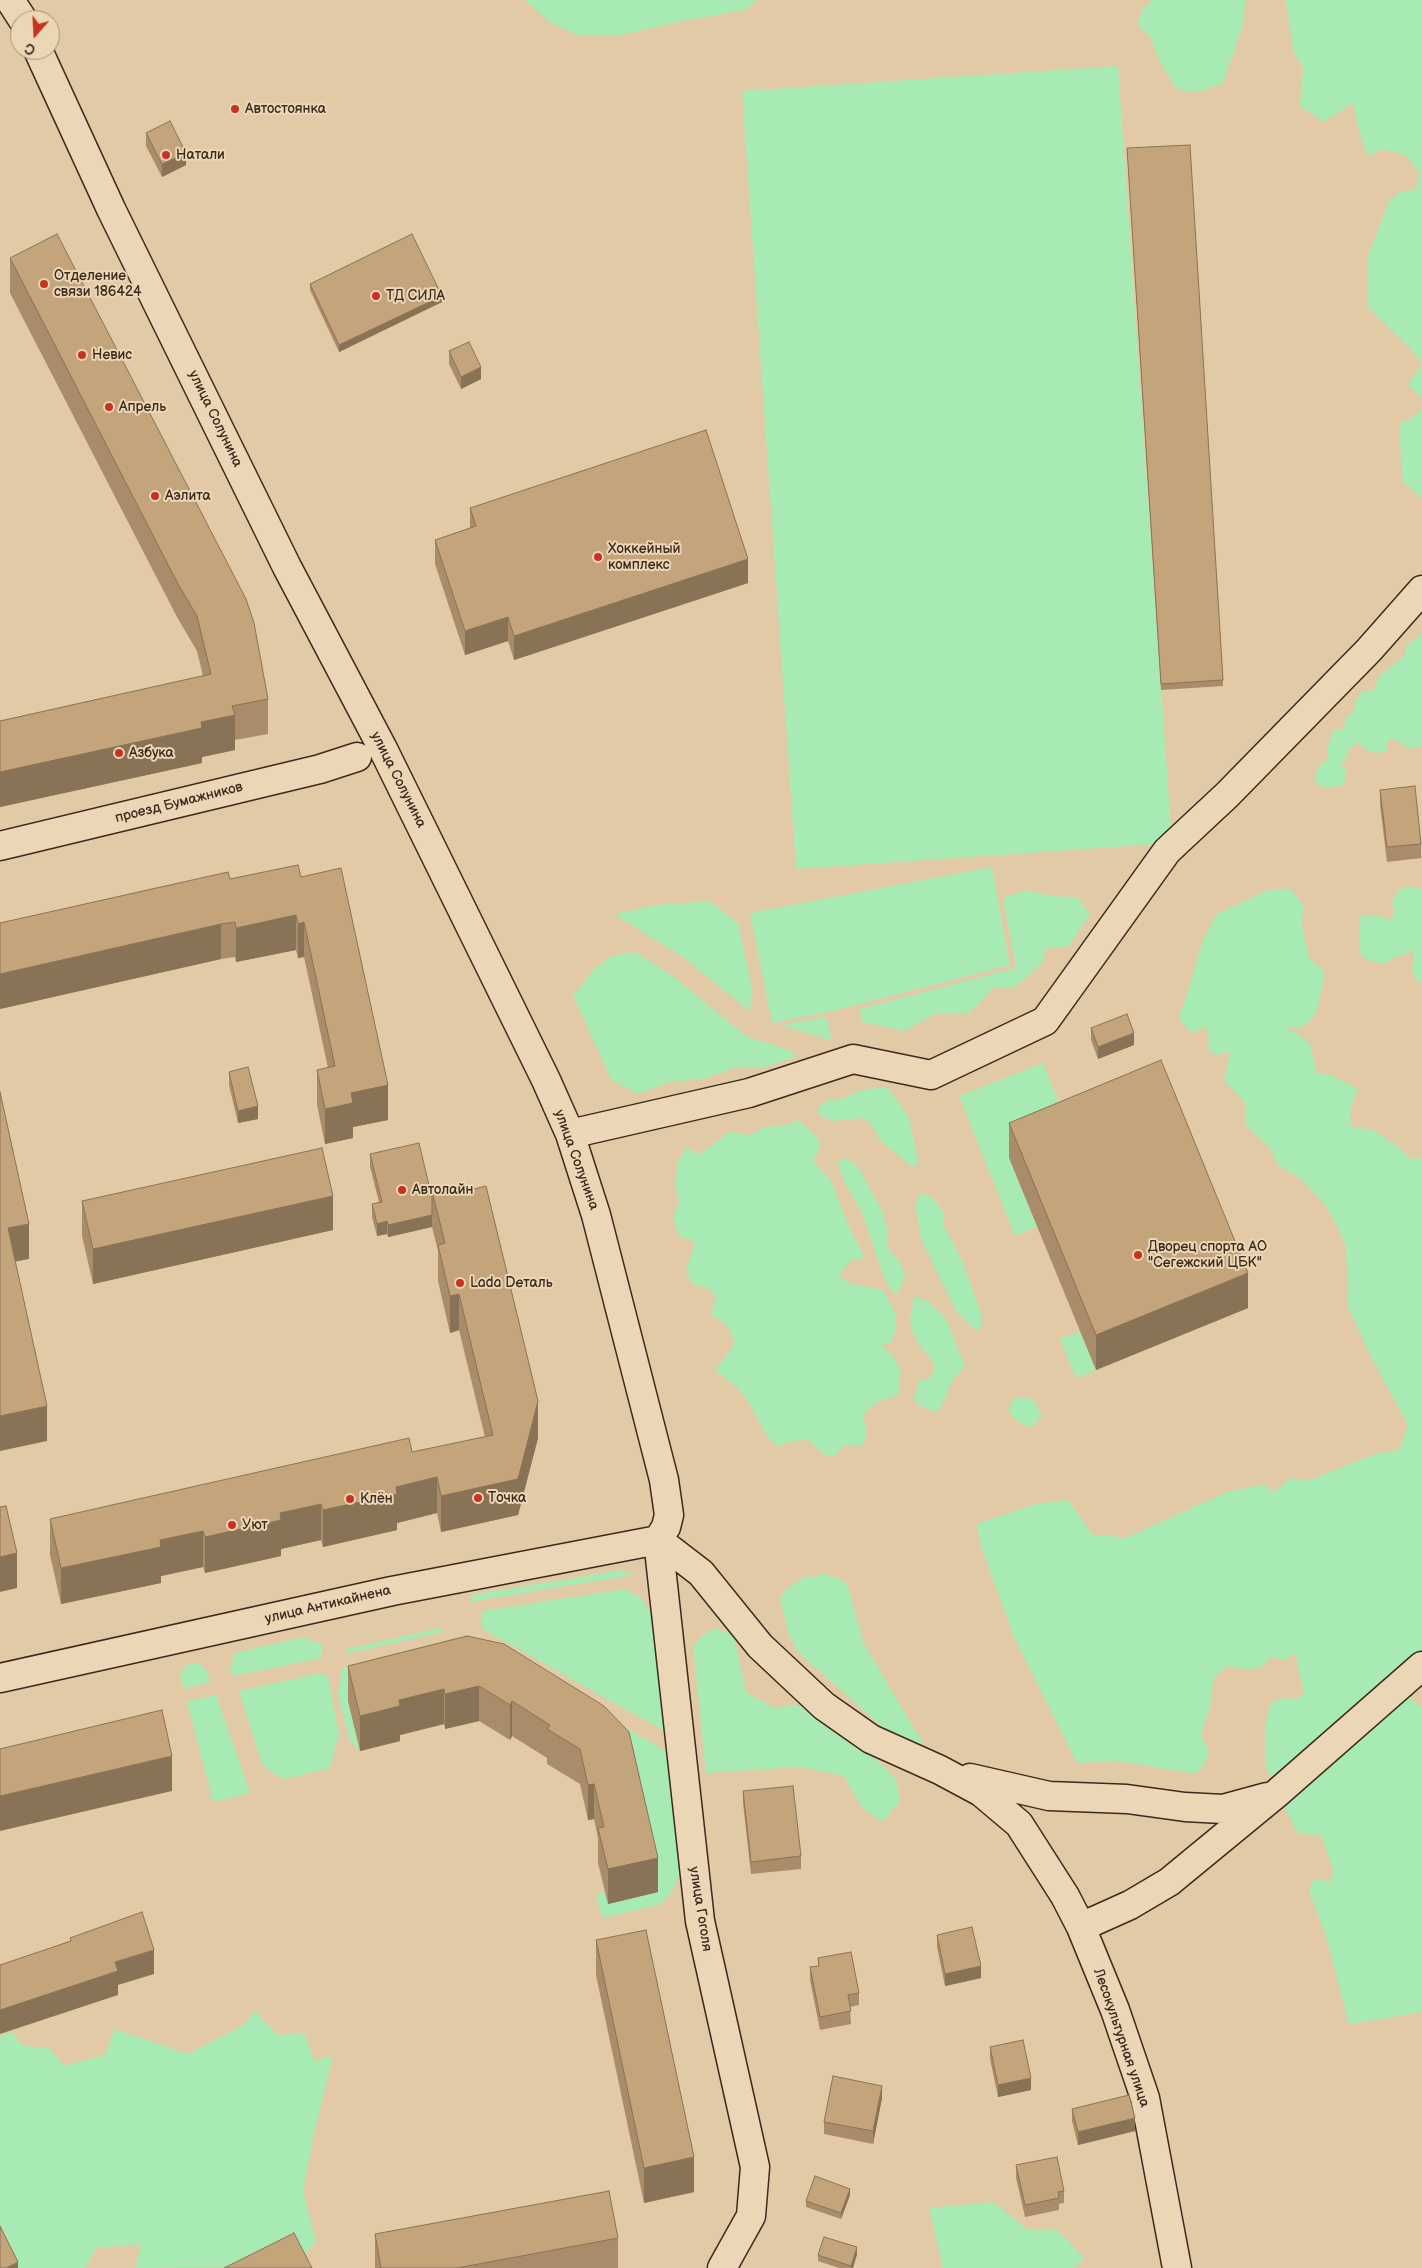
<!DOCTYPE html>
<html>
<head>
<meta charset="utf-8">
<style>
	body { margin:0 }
	#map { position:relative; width:1422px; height:2268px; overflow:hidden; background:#e3caa6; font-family:"Balsamiq Sans",sans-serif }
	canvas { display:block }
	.north { position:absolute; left:10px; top:10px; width:50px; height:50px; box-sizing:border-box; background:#ebd6b5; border:1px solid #a59179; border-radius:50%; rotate:199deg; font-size:14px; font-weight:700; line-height:20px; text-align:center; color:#3b2a1e }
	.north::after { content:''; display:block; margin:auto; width:18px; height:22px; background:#c8321e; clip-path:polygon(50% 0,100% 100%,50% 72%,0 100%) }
</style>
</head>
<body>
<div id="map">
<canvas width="1422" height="2268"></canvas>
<div class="north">С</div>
</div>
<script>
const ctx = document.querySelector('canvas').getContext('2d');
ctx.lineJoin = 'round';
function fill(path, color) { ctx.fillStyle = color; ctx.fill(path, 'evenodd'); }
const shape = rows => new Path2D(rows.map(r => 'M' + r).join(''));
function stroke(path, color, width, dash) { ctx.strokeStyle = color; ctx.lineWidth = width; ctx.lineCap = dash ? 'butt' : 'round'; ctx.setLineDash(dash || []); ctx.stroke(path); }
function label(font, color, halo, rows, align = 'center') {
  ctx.font = font + ' "Balsamiq Sans",sans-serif'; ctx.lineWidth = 4; ctx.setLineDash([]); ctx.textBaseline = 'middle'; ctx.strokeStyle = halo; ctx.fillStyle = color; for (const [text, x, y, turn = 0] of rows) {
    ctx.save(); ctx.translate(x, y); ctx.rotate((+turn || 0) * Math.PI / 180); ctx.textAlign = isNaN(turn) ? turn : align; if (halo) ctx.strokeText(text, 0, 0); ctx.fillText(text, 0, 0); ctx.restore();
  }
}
fill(shape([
	[525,0,757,0,746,10,687,20,617,36,580,36,551,23],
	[1152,0,1245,0,1244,22,1223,83,1202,91,1187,92,1176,88,1159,61,1151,38,1137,24,1143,8],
	[1286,0,1422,0,1422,363,1409,347,1367,306,1367,258,1389,201,1401,191,1416,190,1419,172,1407,156,1384,149,1368,156,1360,135,1353,103,1323,122,1300,106,1303,68,1293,50],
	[1118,66,1172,843,796,869,742,91],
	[1422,364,1422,399,1408,385],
	[1422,408,1422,498,1403,482,1399,424,1415,416],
	[1422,633,1422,746,1409,749,1395,739,1387,740,1388,751,1375,753,1365,749,1356,741,1353,747,1348,750,1347,756,1341,763,1346,770,1344,785,1324,788,1314,780,1318,767,1328,759,1327,748,1333,730,1344,729,1345,719,1354,711,1355,702,1361,692,1375,689,1379,676,1406,655,1406,646],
	[992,867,1010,965,829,1012,772,1023,750,913],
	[1411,886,1422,890,1422,983,1416,981,1412,967,1415,951,1393,958,1384,965,1371,961,1359,954,1360,915,1374,915,1392,920,1394,912,1392,900,1399,890],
	[1271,889,1292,890,1303,906,1302,927,1309,958,1324,971,1323,984,1315,1016,1303,1027,1283,1029,1296,1032,1311,1046,1316,1073,1332,1075,1358,1089,1350,1110,1351,1127,1373,1130,1396,1145,1411,1159,1422,1158,1422,1653,1302,1759,1271,1777,1265,1766,1265,1726,1271,1702,1283,1698,1297,1699,1304,1694,1295,1653,1285,1661,1272,1657,1260,1668,1246,1669,1227,1666,1214,1678,1210,1708,1201,1733,1209,1752,1205,1764,1195,1774,1119,1761,1077,1763,1013,1635,980,1543,977,1524,1035,1504,1068,1500,1093,1535,1112,1535,1123,1539,1227,1492,1266,1484,1273,1493,1291,1478,1310,1480,1377,1453,1399,1450,1408,1425,1369,1353,1348,1307,1346,1247,1338,1227,1325,1205,1303,1181,1277,1164,1270,1148,1245,1124,1245,1103,1224,1080,1230,1051,1217,1055,1209,1051,1207,1027,1191,1033,1178,1017,1186,997,1204,937,1217,914],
	[1025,890,1052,896,1077,897,1090,914,1069,946,1045,949,1042,964,1015,987,993,988,969,1013,935,1014,904,1031,863,1022,859,1009,1016,968,1003,899],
	[710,901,738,923,752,988,750,1012,686,959,614,914,657,905],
	[635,952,674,977,746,1036,786,1049,798,1056,766,1067,737,1067,704,1079,669,1082,639,1094,612,1081,573,996,594,969,612,956],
	[826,1017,832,1041,782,1025],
	[1043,1063,1071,1132,1009,1158,1037,1227,1015,1236,959,1096],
	[876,1088,888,1088,909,1117,919,1164,912,1167,879,1139,872,1125,864,1118,834,1121,820,1116,817,1108,828,1100,845,1098,856,1092],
	[799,1120,814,1134,821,1145,813,1162,830,1179,850,1229,865,1258,851,1260,839,1276,852,1284,883,1290,896,1314,896,1329,892,1342,881,1345,893,1356,901,1371,898,1395,879,1401,863,1414,867,1434,863,1445,845,1445,834,1456,823,1454,808,1440,790,1441,779,1447,768,1438,747,1399,736,1386,715,1371,735,1343,728,1326,711,1314,716,1298,708,1288,692,1284,686,1271,695,1242,679,1236,673,1219,679,1201,675,1185,678,1161,687,1147,699,1155,729,1132,750,1135,765,1127,785,1125],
	[846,1158,859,1168,882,1211,888,1230,887,1242,890,1252,898,1259,905,1275,901,1287,896,1294,892,1291,883,1275,863,1215,841,1175,838,1161],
	[921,1193,930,1196,937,1203,944,1214,944,1226,962,1260,981,1313,981,1328,977,1331,957,1313,921,1239,915,1204],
	[914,1297,926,1300,942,1314,948,1323,965,1367,953,1379,940,1410,934,1412,919,1405,914,1400,919,1380,928,1379,935,1371,934,1363,920,1346,913,1333,910,1318],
	[1080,1331,1096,1370,1076,1378,1060,1339],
	[1021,1397,1033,1399,1042,1416,1031,1428,1017,1421,1008,1410,1013,1399],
	[622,1570,633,1575,469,1602,472,1595],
	[822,1573,836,1577,847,1584,864,1644,923,1743,920,1747,881,1726,799,1653,790,1638,780,1599,786,1589,807,1576,815,1578],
	[625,1589,641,1597,653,1618,664,1731,481,1628,482,1611],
	[440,1628,444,1632,346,1654,346,1649],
	[715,1628,734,1635,746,1692,774,1708,803,1704,835,1734,867,1750,896,1779,900,1801,883,1822,861,1807,844,1776,800,1767,706,1773,693,1646,703,1635],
	[303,1637,323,1645,321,1658,234,1676,230,1669,235,1653],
	[473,1640,666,1751,680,1873,672,1891,661,1904,602,1918,596,1894,605,1892,608,1904,658,1892,504,1679,348,1701,360,1751,350,1741,338,1697,341,1669],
	[191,1663,199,1664,206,1669,210,1682,184,1689,180,1675,182,1669],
	[321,1673,328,1677,339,1734,330,1768,285,1779,272,1773,262,1764,239,1691],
	[1404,1692,1422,1708,1422,2012,1349,2024,1325,1933,1309,1892,1314,1879,1331,1881,1333,1869,1321,1835,1298,1834,1280,1798],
	[216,1695,250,1793,213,1802,187,1701],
	[255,2011,278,2035,305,2033,314,2061,333,2056,313,2138,303,2191,316,2242,294,2266,135,2268,141,2244,97,2248,85,2268,5,2268,0,2258,0,2036,11,2032,22,2045,51,2049,63,2066,105,2055,115,2029,188,2054,244,2025],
	[993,2202,1028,2230,1057,2230,1085,2259,1073,2268,943,2268,929,2208]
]), '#a8eab3');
const minor = shape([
	[10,0,23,20],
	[38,50,111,209,287,567,383,749,546,1080,570,1134,596,1215,664,1480,669,1515,666,1527,658,1540],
	[0,846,320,769,357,757],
	[570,1134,749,1093,853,1059,931,1075,1045,1021,1167,851,1227,795,1369,650,1422,590],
	[658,1540,701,1573,760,1646,824,1706,871,1739,940,1770,981,1792,1019,1824,1065,1896,1081,1927,1115,2010,1145,2098,1177,2268],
	[658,1540,700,1921,755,2167,751,2216,722,2268],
	[0,1678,392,1591,658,1540],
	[970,1778,1049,1796,1127,1799,1185,1807,1223,1809,1267,1797],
	[1081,1927,1130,1905,1169,1882,1276,1794,1422,1666]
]);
stroke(minor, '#3b2a1e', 31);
stroke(minor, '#ebd6b5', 28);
fill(shape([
	[146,133,186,165,162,177,146,146],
	[1127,148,1223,680,1223,686,1161,690],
	[10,258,268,699,268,734,235,740,235,750,202,757,202,763,0,807,0,721,203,676,197,651,177,617,10,293],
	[310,284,442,302,339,352,310,290],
	[449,351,481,379,461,389,449,364],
	[470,508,748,583,514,660,508,641,465,655,435,564,435,540,470,528],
	[1380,790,1421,844,1421,858,1387,862,1380,805],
	[301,877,388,1120,353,1127,353,1138,325,1144,317,1105,317,1070,328,1068,304,957,298,958,296,950,236,962,235,957,221,959,0,1009,230,879],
	[1091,1028,1134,1045,1098,1059,1091,1040],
	[229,1072,258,1119,238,1123,229,1085],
	[1009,1123,1248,1308,1096,1370,1009,1158],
	[370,1154,432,1198,432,1191,462,1192,538,1438,518,1515,441,1532,437,1513,397,1523,397,1530,323,1547,321,1540,281,1549,281,1556,205,1573,203,1567,161,1576,161,1583,61,1604,50,1555,50,1519,412,1452,485,1437,459,1330,450,1333,438,1281,438,1251,432,1227,388,1237,387,1234,377,1236,372,1217,372,1204,379,1202,370,1167],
	[82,1201,333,1230,93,1284,82,1236],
	[467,1636,604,1706,658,1892,608,1904,598,1863,598,1838,594,1819,588,1820,580,1784,547,1764,547,1758,512,1736,510,1740,479,1721,445,1729,444,1724,400,1735,400,1741,360,1751,348,1701,348,1666],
	[743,1791,801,1856,801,1869,751,1874,743,1803],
	[937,1935,981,1978,945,1986,937,1947],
	[596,1940,694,2192,644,2203,596,1975],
	[818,1958,859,1993,859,2005,850,2007,851,2024,820,2030,810,1980,810,1967,818,1966],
	[990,2047,1031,2090,998,2097,990,2059],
	[882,2098,873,2144,824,2134,824,2122],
	[1072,2109,1135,2131,1078,2145,1072,2121],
	[1016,2165,1064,2191,1064,2203,1059,2204,1059,2210,1025,2217,1016,2178],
	[850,2195,841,2219,806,2207,806,2201],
	[375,2234,618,2238,618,2268,375,2268],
	[857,2254,853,2268,839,2268,818,2261,818,2255]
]), '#a98d6a');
fill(shape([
	[186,153,186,165,162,177,162,164],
	[442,296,442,302,339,352,339,345],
	[481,367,481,379,461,389,461,377],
	[748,559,748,583,514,660,514,636],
	[508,617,508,641,465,655,465,631],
	[235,715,235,750,202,757,202,763,0,807,0,772,201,722],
	[296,915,296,950,236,962,236,928],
	[304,922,304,957,298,958,298,924],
	[221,924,221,959,0,1009,0,974],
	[1134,1033,1134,1045,1098,1059,1098,1047],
	[388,1085,388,1120,353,1127,353,1138,325,1144,325,1109,351,1093],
	[258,1106,258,1119,238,1123,238,1111],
	[333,1196,333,1230,93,1284,93,1249],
	[432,1215,432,1227,388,1237,388,1225],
	[387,1221,387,1234,377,1236,377,1224],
	[29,1224,29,1259,8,1263,8,1228],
	[1248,1273,1248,1308,1096,1370,1096,1335],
	[459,1294,459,1330,450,1333,450,1296],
	[538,1401,538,1438,518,1515,441,1532,441,1496],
	[47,1406,47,1441,0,1451,0,1416],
	[437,1477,437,1513,397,1523,397,1530,323,1547,323,1510,396,1487],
	[321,1504,321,1540,281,1549,281,1556,205,1573,205,1537,280,1513],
	[203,1531,203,1567,161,1576,161,1583,61,1604,61,1568,160,1540],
	[17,1553,17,1588,0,1592,0,1557],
	[479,1686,479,1721,445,1729,445,1694],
	[444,1689,444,1724,400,1735,400,1741,360,1751,360,1716,399,1700],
	[512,1701,512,1736,510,1740,510,1705],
	[172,1756,172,1791,0,1831,0,1796],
	[594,1784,594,1819,588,1820,588,1785],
	[658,1858,658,1892,608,1904,608,1869],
	[154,1950,154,1974,118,1985,118,1995,0,2034,0,2010,115,1962],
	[981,1966,981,1978,945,1986,945,1974],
	[1031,2078,1031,2090,998,2097,998,2085],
	[882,2086,882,2098,873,2144,873,2131],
	[1135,2118,1135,2131,1078,2145,1078,2132],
	[694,2157,694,2192,644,2203,644,2168],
	[850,2189,850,2195,841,2219,841,2213],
	[857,2247,857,2254,853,2268,851,2268,851,2266],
	[18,2262,18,2268,6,2268]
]), '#897356');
const building = shape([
	[170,121,186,153,162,164,146,133,170,121],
	[1190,145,1223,680,1161,684,1127,148,1190,145],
	[57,234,246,599,254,623,268,699,232,706,235,715,201,722,202,728,0,772,0,721,211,674,197,616,177,582,10,258,57,234],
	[412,234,442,296,339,345,310,284,412,234],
	[469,342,481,367,461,377,449,351,469,342],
	[706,430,748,559,514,636,508,617,465,631,435,540,476,526,470,508,706,430],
	[1415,786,1421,844,1387,847,1380,790,1415,786],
	[298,865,301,877,341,868,388,1085,351,1093,353,1103,325,1109,317,1070,335,1066,304,922,298,924,296,915,236,928,235,922,221,924,0,974,0,923,228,872,230,879,298,865],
	[1127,1014,1134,1033,1098,1047,1091,1028,1127,1014],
	[1161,1060,1248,1273,1096,1335,1009,1123,1161,1060],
	[248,1067,258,1106,238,1111,229,1072,248,1067],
	[0,1092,29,1224,8,1228,47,1406,0,1416,0,1092],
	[419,1143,432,1198,432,1215,388,1225,387,1221,377,1224,372,1204,382,1202,370,1154,419,1143],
	[322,1148,333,1196,93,1249,82,1201,322,1148],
	[461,1185,462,1192,486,1186,538,1401,518,1479,441,1496,437,1477,396,1487,397,1494,323,1510,321,1504,280,1513,281,1520,205,1537,203,1531,160,1540,161,1547,61,1568,50,1519,409,1438,412,1452,493,1435,459,1294,450,1296,438,1245,445,1243,432,1191,461,1185],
	[6,1506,17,1553,0,1557,0,1507,6,1506],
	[467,1636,504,1644,604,1706,629,1732,658,1858,608,1869,598,1828,604,1827,594,1784,588,1785,580,1749,547,1729,550,1725,512,1701,510,1705,479,1686,445,1694,444,1689,399,1700,400,1706,360,1716,348,1666,467,1636],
	[162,1710,172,1756,0,1796,0,1749,162,1710],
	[793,1786,801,1856,751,1862,743,1791,793,1786],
	[142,1912,154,1950,115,1962,118,1971,0,2010,0,1965,71,1941,70,1938,142,1912],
	[972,1927,981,1966,945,1974,937,1935,972,1927],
	[646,1930,694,2157,644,2168,596,1940,646,1930],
	[851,1952,859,1993,848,1995,851,2011,820,2017,810,1967,819,1966,818,1958,851,1952],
	[1023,2040,1031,2078,998,2085,990,2047,1023,2040],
	[833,2076,882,2086,873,2131,824,2122,833,2076],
	[1129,2095,1135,2118,1078,2132,1072,2109,1129,2095],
	[1057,2157,1064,2191,1058,2192,1059,2198,1025,2205,1016,2165,1057,2157],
	[815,2176,850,2189,841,2213,806,2201,815,2176],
	[609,2191,618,2238,457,2268,381,2268,375,2234,609,2191],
	[0,2226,18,2262,6,2268,0,2268,0,2226],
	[294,2233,312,2268,224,2268,294,2233],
	[824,2237,857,2247,851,2266,818,2255,824,2237]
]);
fill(building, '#c4a47b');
stroke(building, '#897356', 1);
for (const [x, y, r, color] of [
	[235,109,5,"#c8321e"],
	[166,155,5,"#c8321e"],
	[44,284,5,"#c8321e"],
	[376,296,5,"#c8321e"],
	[82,355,5,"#c8321e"],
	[109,407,5,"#c8321e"],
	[155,496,5,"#c8321e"],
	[598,557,5,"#c8321e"],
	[119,753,5,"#c8321e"],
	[402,1190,5,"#c8321e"],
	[1138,1255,5,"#c8321e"],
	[460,1283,5,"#c8321e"],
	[478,1498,5,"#c8321e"],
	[350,1499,5,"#c8321e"],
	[232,1525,5,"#c8321e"]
]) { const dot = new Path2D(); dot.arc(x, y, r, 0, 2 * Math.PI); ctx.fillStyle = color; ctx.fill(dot); stroke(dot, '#ebd6b5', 2); }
label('14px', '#3b2a1e', '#ebd6b5', [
	["Автостоянка",245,109],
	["Натали",176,155],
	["Отделение",54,276],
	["связи 186424",54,292],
	["ТД СИЛА",386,296],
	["Невис",92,355],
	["Апрель",119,407],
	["Аэлита",165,496],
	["Хоккейный",608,549],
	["комплекс",608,565],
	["Азбука",129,753],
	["Автолайн",412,1190],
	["Дворец спорта АО",1148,1247],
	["\"Сегежский ЦБК\"",1148,1263],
	["Lada Dеталь",470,1283],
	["Точка",488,1498],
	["Клён",360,1499],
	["Уют",242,1525]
], 'left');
label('14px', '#3b2a1e', '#ebd6b5', [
	["улица Солунина",215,419,64],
	["улица Солунина",398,780,63],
	["проезд Бумажников",179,803,-14],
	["улица Солунина",576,1160,70],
	["улица Антикайнена",328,1605,-13],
	["улица Гоголя",700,1909,81],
	["Лесокультурная улица",1121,2038,71]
]);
</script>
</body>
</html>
